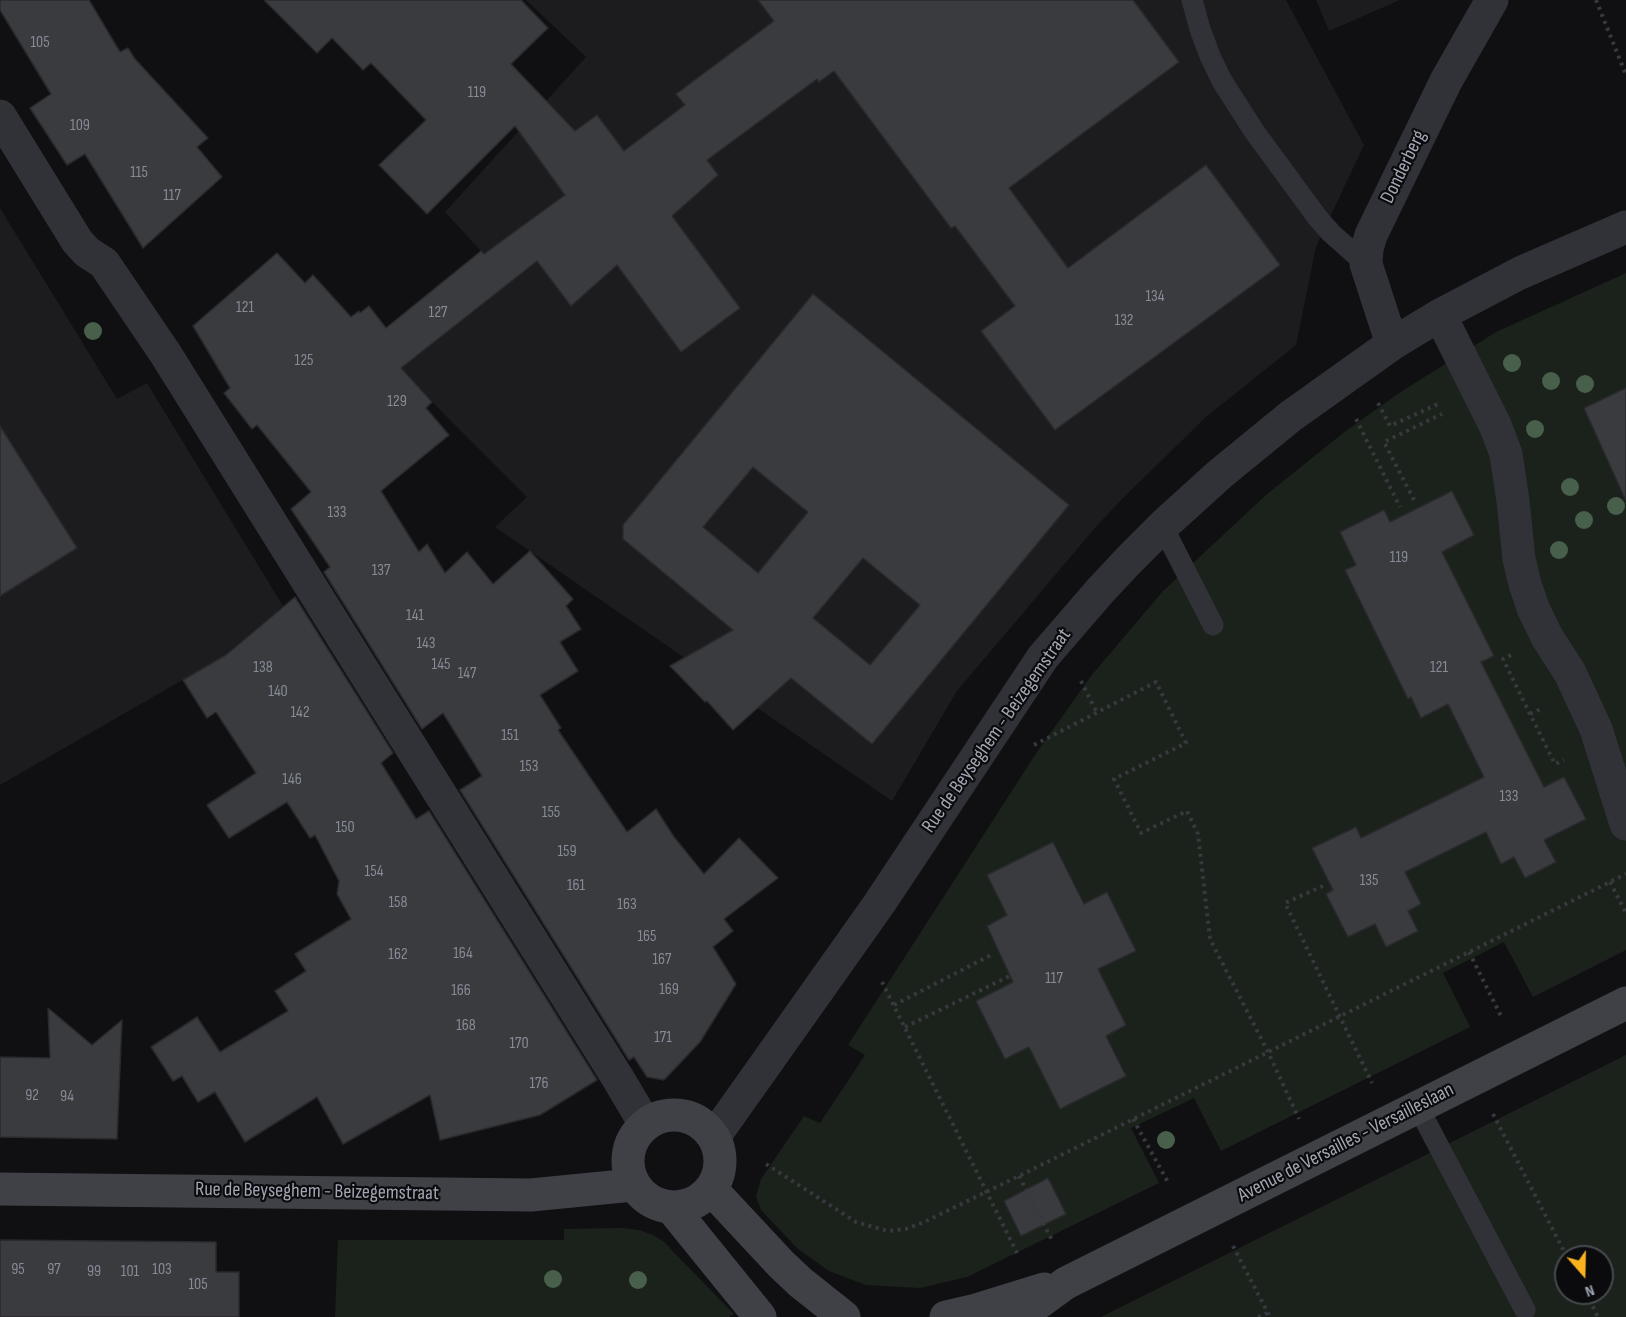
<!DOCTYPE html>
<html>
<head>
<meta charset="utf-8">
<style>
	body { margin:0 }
	#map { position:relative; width:1626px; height:1317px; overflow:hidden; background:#101012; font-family:"Sofia Sans Condensed",sans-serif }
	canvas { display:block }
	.north { position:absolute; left:1554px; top:1245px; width:60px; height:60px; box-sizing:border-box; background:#0b0b0d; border:2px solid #47494f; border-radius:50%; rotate:160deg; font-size:16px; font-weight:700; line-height:24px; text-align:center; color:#a0a6b3 }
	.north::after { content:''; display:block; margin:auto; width:21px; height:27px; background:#fbb21f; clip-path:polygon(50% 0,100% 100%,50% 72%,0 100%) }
</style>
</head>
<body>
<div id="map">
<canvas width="1626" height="1317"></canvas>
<div class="north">N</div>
</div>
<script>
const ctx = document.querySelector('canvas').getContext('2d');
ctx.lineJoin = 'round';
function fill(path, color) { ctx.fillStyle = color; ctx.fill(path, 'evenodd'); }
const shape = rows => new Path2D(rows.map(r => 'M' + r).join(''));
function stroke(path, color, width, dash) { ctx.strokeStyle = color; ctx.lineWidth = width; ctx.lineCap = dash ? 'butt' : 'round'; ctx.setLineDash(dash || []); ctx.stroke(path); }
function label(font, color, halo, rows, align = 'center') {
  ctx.font = font + ' "Sofia Sans Condensed",sans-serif'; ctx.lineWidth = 4.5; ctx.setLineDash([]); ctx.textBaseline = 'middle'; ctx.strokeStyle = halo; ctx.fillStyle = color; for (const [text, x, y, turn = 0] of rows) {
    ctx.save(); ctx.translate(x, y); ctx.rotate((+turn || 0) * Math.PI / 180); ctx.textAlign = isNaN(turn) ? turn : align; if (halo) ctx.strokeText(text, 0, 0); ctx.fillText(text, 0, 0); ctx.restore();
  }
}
fill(shape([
	[526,0,1286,0,1364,145,1316,247,1296,345,1206,417,1122,499,1095,528,957,691,892,801,495,527,527,497,444,414,401,368,512,281,481,251,445,212,586,57],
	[1316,0,1400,0,1329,31],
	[0,208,117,399,147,383,283,606,226,655,0,785]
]), '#1c1c1f');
fill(shape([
	[1626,273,1626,950,1533,997,1504,942,1443,973,1470,1027,1221,1151,1194,1098,1131,1128,1159,1183,967,1277,920,1288,866,1285,829,1271,798,1249,761,1210,756,1197,761,1179,804,1116,820,1123,865,1055,848,1045,1037,752,1091,676,1163,591,1266,495,1343,433,1399,393,1496,332],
	[1626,1055,1626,1317,1101,1317],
	[1566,1257,1602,1257,1602,1293,1566,1293],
	[622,1228,639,1230,653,1235,663,1241,734,1314,729,1317,335,1317,338,1240,564,1240,564,1229]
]), '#1a221b');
const building = shape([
	[0,0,89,0,120,52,128,48,135,59,208,138,197,147,222,177,143,248,85,154,67,165,30,108,51,94,0,10,0,0],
	[264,0,521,0,548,28,511,64,575,131,597,115,624,151,685,105,676,94,774,21,758,0,1133,0,1179,62,1009,188,1068,268,1206,165,1280,265,1055,430,981,331,1015,306,955,226,951,228,834,71,819,82,817,79,707,160,718,175,672,216,740,308,681,352,617,265,571,306,537,261,401,368,432,402,426,408,449,435,381,491,419,552,427,544,445,573,467,552,493,584,530,551,573,599,566,606,581,629,560,642,578,671,540,695,561,728,558,730,627,832,656,809,674,837,704,874,739,838,778,878,724,919,733,931,713,947,736,984,700,1042,664,1080,647,1077,634,1057,629,1060,460,790,482,776,443,713,422,729,324,572,330,567,291,509,311,492,257,425,252,429,224,393,230,388,193,326,277,253,305,283,313,275,351,317,359,311,360,313,369,306,386,328,481,251,484,254,565,195,515,126,427,214,379,165,426,120,371,63,363,70,332,38,317,53,264,0],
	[813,294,1069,505,872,744,791,678,733,730,707,701,705,702,670,666,733,630,623,539,623,525,813,294],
	[753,467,808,512,758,573,703,527,753,467],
	[863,558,920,605,870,665,813,618,863,558],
	[1626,388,1626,501,1584,408,1626,388],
	[0,426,77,548,0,596,0,426],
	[1452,491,1474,535,1442,552,1494,656,1481,662,1544,787,1564,777,1586,819,1544,840,1556,862,1525,878,1514,857,1501,864,1486,832,1405,872,1421,904,1408,911,1418,931,1386,947,1375,924,1348,937,1326,894,1333,890,1312,848,1356,827,1361,838,1484,777,1448,704,1421,718,1411,697,1408,699,1345,570,1356,565,1340,532,1384,510,1390,522,1452,491],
	[295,597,393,753,381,763,416,819,429,811,597,1080,540,1115,440,1140,430,1095,343,1144,317,1097,245,1142,215,1092,198,1102,182,1076,173,1081,151,1047,197,1017,220,1052,288,1011,275,991,306,971,295,954,351,919,337,894,339,881,315,835,310,838,287,802,229,838,207,805,256,773,216,712,207,718,183,680,226,655,295,597],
	[1053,842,1084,904,1107,892,1136,951,1098,969,1126,1025,1106,1036,1126,1076,1060,1109,1029,1047,1005,1059,976,1001,1013,982,987,926,1007,915,987,875,1053,842],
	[48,1008,92,1045,122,1020,117,1139,0,1137,0,1057,50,1058,48,1008],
	[1048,1178,1066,1214,1021,1236,1004,1201,1048,1178],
	[0,1240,216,1242,216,1272,239,1272,239,1317,0,1317,0,1240]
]);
fill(building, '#3a3b3f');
stroke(building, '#2a2a2e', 1.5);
stroke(shape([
	[1596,0,1626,75],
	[1378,403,1390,426,1438,404,1439,407],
	[1356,419,1400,507],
	[1414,500,1384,442,1442,414],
	[1511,655,1503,659,1530,714,1555,764,1564,760],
	[1081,681,1097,713],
	[1530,714,1543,708],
	[1034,745,1156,682,1186,743,1114,779,1141,833,1187,811,1198,834,1210,939,1268,1052,1299,1119],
	[1610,882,1626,913],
	[1323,886,1285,903,1372,1083],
	[1469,952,1502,1018],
	[882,982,1018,1255],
	[894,1005,993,954],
	[905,1027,1016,973],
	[1493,1114,1567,1257],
	[1133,1119,1169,1184],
	[766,1164,856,1222,888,1231,906,1229,924,1222,1019,1176,1626,874],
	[1019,1176,1053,1242],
	[1233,1246,1270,1317],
	[1586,1293,1598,1317],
	[1258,1317,1267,1313]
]), '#37393e', 4, [3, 4.5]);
stroke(shape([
	[1192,0,1200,29,1210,56,1222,81,1254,131,1317,217,1331,233,1366,264],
	[1163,527,1213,625],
	[1418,1107,1525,1310]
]), '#313237', 21);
stroke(shape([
	[0,116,77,241,87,252,104,263,165,353,619,1080,645,1124],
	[1440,315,1495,425,1506,454,1513,501,1519,559,1525,584,1533,608,1547,637,1570,673,1596,729,1626,824],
	[1392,344,1366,264,1367,249,1371,235,1446,81,1492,0],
	[714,1137,879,904,1043,657,1100,591,1129,560,1166,523,1220,474,1291,416,1392,344,1440,315,1520,273,1626,227]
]), '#313237', 33);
stroke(shape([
	'628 1161a46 46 0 1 1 92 0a46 46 0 1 1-92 0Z',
	[0,1189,531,1195,633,1185],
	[711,1189,781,1264,800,1282,844,1317],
	[671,1207,760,1317],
	[946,1317,976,1310,1044,1289],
	[1019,1317,1066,1283,1626,1003]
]), '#3f4147', 33);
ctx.fillStyle = '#485f4b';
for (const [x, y] of [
	[93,331],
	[1512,363],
	[1551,381],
	[1585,384],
	[1535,429],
	[1570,487],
	[1616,506],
	[1584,520],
	[1559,550],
	[1166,1140],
	[553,1279],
	[638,1280]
]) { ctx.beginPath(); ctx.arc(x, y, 9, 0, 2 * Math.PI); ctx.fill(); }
label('16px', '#868b96', null, [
	["105",40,43],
	["119",477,93],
	["109",80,126],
	["115",139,173],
	["117",172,196],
	["134",1155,297],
	["121",245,308],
	["127",438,313],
	["132",1124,321],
	["125",304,361],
	["129",397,402],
	["133",337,513],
	["119",1399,558],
	["137",381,571],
	["141",415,616],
	["143",426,644],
	["145",441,665],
	["138",263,668],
	["121",1439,668],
	["147",467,674],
	["140",278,692],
	["142",300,713],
	["151",510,736],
	["153",529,767],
	["146",292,780],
	["133",1509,797],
	["155",551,813],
	["150",345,828],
	["159",567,852],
	["154",374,872],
	["135",1369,881],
	["161",576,886],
	["158",398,903],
	["163",627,905],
	["165",647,937],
	["164",463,954],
	["162",398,955],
	["167",662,960],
	["117",1054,979],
	["169",669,990],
	["166",461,991],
	["168",466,1026],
	["171",663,1038],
	["170",519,1044],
	["176",539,1084],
	["92",32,1096],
	["94",67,1097],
	["95",18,1270],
	["97",54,1270],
	["103",162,1270],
	["99",94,1272],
	["101",130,1272],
	["105",198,1285]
]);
label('20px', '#a0a6b3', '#0b0b0d', [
	["Donderberg",1404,167,-64],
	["Rue de Beyseghem - Beizegemstraat",997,731,-55],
	["Avenue de Versailles - Versailleslaan",1346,1143,-27],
	["Rue de Beyseghem - Beizegemstraat",317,1192,1]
]);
</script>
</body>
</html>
